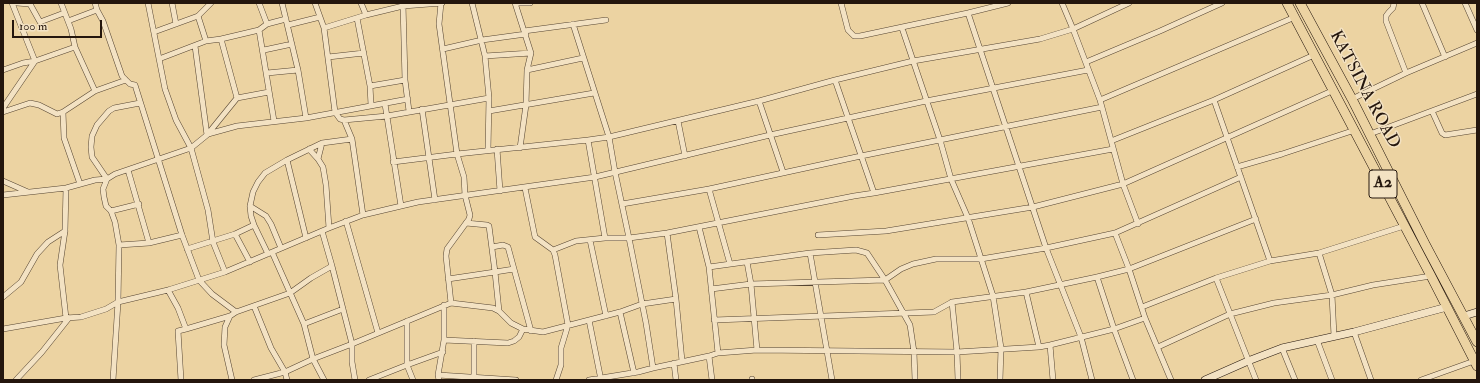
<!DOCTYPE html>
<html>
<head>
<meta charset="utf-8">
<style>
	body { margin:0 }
	#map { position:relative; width:1480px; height:383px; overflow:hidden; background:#ecd3a2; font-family:"IM FELL Double Pica",serif }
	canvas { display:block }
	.frame { position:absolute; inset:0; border:4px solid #24160d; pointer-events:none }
	.scale { position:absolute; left:12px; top:20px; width:90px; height:18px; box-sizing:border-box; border:2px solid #24160d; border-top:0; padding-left:5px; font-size:12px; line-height:14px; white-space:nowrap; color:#24160d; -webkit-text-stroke:3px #f3e2c3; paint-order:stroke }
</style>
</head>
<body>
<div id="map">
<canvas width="1480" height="383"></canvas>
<div class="frame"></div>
<div class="scale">100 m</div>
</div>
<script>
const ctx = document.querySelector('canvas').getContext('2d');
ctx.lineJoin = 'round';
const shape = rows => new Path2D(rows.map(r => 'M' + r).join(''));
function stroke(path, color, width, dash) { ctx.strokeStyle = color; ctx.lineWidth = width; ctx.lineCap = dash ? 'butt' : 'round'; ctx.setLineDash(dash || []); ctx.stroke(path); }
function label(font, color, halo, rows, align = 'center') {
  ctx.font = font + ' "IM FELL Double Pica",serif'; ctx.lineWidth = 3; ctx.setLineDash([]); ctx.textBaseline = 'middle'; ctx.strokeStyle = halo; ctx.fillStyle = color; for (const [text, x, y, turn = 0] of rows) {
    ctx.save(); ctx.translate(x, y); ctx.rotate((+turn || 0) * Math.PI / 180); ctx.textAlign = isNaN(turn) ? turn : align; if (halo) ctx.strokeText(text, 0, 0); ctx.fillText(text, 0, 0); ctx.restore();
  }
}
const street = shape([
	[12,3,35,61],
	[17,3,30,4,40,22,64,13],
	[61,3,71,29,75,47,95,91,63,112,64,138,80,184],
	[95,3,97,10,103,21,122,76,130,84,135,85,182,235,199,280,212,294,236,312],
	[148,3,165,89,176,120,191,148,208,210,213,242,225,272],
	[172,3,176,24],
	[259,3,267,24],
	[282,3,298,70,306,118],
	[315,3,324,28,335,112,340,119,344,120,387,116,489,98],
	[361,3,366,15],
	[441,3,439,24,457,154,464,177,465,195,470,215,469,219,466,223,447,249,446,256,451,303],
	[472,3,485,56,489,98,488,150],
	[841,3,848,30,854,36,860,36,968,13,1008,3],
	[1062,3,1073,29,1100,100,1123,184,1138,224],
	[1394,3,1393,8,1389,12,1386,16,1386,21,1406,73],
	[1422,3,1445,57],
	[1465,3,1477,30],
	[403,4,405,80,409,111],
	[968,13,1046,248,1081,337,1092,380],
	[198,16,206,41],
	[357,18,370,86,371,105],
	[68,21,97,10],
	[573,24,609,137,615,172,629,238,646,323,653,368,709,356,718,353],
	[288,25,320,17],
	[324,28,366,15,403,6,442,3],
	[902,28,940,140,951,179,968,218,993,296,1001,348,1000,380],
	[259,30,274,121],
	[524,31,606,20],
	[154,32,198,16,211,3],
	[221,39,237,98,269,92],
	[195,46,207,135],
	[443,49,482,40,526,34],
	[264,50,292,44],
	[485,56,531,53],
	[328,57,364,53],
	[159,59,206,41,221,39,259,30,267,24,286,19],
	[1086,62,1160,31,1222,3],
	[3,70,23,63,35,61,75,47],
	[527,70,583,58],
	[267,73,298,70],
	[835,80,874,193],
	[370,86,405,80],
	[95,91,126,80],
	[1352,99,1406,73,1477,43],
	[1100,100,1295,17],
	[1214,100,1270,261],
	[759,101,783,172],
	[385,104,401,206],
	[3,108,35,61],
	[422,109,435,200],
	[489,111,594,93],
	[1432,111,1442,133,1445,135,1477,130],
	[3,112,30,103,39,105,57,114,63,112],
	[344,120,352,139,363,215],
	[678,121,685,156],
	[208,134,237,126,306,118,408,99],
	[1370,134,1477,94],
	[588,140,605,238,629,238,667,233,854,196,874,193,1113,149],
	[1111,141,1214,100,1314,55],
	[520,148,526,105,527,70,531,53,515,3,530,3],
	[309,149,318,159,323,167,326,185,329,228],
	[497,149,500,191],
	[318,159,322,143],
	[287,160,306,238],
	[393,162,457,154,588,140,609,137,759,101,835,80,913,61,1040,39,1073,29,1129,3],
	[1237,167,1282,154,1355,130],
	[128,170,149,243],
	[3,181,28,192],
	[525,188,535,237,553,250,555,255,568,325,561,348,561,365,556,380],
	[709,189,730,264],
	[3,195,66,188,95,180,107,179,92,157,91,147,92,136,97,125,109,111,114,108,140,103],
	[139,204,111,211,106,206,104,197,103,189,107,179,115,174,191,148,207,135,237,98],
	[622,204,709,189,861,156,1102,107],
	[250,206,266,216,271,224,281,248],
	[346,221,378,333],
	[466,223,487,225,489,226,495,272,514,269,531,331],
	[699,227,709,267,810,253,856,250,867,253,885,280,910,325,914,352,915,380],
	[667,233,676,299,682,361],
	[1115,233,1129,269,1145,318,1171,380],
	[235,234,250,262],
	[818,235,886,231,1033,207,1123,184,1334,90],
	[590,240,606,316],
	[119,245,149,243,182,235],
	[492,247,503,245,508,247,514,269],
	[187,249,235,234,254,225],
	[553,250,576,241,605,238],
	[272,252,304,324,313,359,324,380],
	[810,253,832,380],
	[1319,253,1332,295,1334,336],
	[268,254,254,225,251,216,250,206,253,192,258,182,265,173,287,160,322,143,352,139],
	[747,262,751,284,757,350],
	[709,267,718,353,757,350,957,352,1039,347,1050,345,1114,329,1145,318],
	[1097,277,1114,329,1133,380],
	[1216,278,1256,380],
	[448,279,495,272,499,311],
	[711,289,751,284,885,280,901,269,913,264,936,259,981,259,1046,248,1115,233,1241,177],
	[168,290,178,308,186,329,178,331,181,380],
	[1026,292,1039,347],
	[3,297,21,282,37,254,48,242,65,231],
	[952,302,957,352,958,380],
	[254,306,271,348,285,372,287,380],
	[1142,307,1216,278,1270,261,1319,253,1404,226],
	[620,312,634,373],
	[66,318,60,265,65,231,66,188],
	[589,320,601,380],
	[714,320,934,312,952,302,1026,292,1097,277,1129,269,1256,219],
	[304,324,343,309],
	[3,329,66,318,81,317,106,309,118,302,119,245,115,222,111,211],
	[186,329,230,316],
	[1354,332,1371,380],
	[444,340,508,343,514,341,519,337,523,329],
	[1317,340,1332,380],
	[474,341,474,379],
	[1050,345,1053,380],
	[1158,347,1230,314,1274,303,1332,295,1373,285,1431,276],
	[1282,348,1295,380],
	[709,356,712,380],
	[674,363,676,380],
	[438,375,516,380],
	[752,379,752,380],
	[16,380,42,352,69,318],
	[113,380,118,302,168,290,225,272,329,228,363,215,418,202,595,177,770,135,926,101,1088,70],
	[232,380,224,345,225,327,230,316,236,312,290,293,311,278,332,266,322,231],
	[254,380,285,372,313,359,352,344,332,266],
	[355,380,352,362,352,344,451,303,493,308,499,311,511,323,523,329,543,332,620,312,642,304,676,299],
	[369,380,407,365,407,321],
	[413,380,407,365,443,352],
	[439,380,438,375,444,340,444,305],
	[589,380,638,372,653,368],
	[1421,380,1474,361]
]);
const secondary = shape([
	[1464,316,1477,312],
	[1205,380,1248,361,1282,348,1354,332,1447,307]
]);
const highway = shape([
	[1287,3,1431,276,1477,366],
	[1300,3,1352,99,1425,244,1477,342]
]);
stroke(street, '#564532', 6);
stroke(secondary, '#24160d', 8);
stroke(highway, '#24160d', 10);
stroke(street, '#f3e2c3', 5);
stroke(secondary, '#f3e2c3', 7);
stroke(highway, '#ecd3a2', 9);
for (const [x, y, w] of [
	[1383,184,28]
]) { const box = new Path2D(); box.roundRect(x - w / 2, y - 14, w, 28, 3); ctx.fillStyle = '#f3e2c3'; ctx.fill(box); stroke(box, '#24160d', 1); }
label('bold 16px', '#24160d', null, [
	["A2",1383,184]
]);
label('17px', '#24160d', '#f3e2c3', [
	["KATSINA ROAD",1364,90,62]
]);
</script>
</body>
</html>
